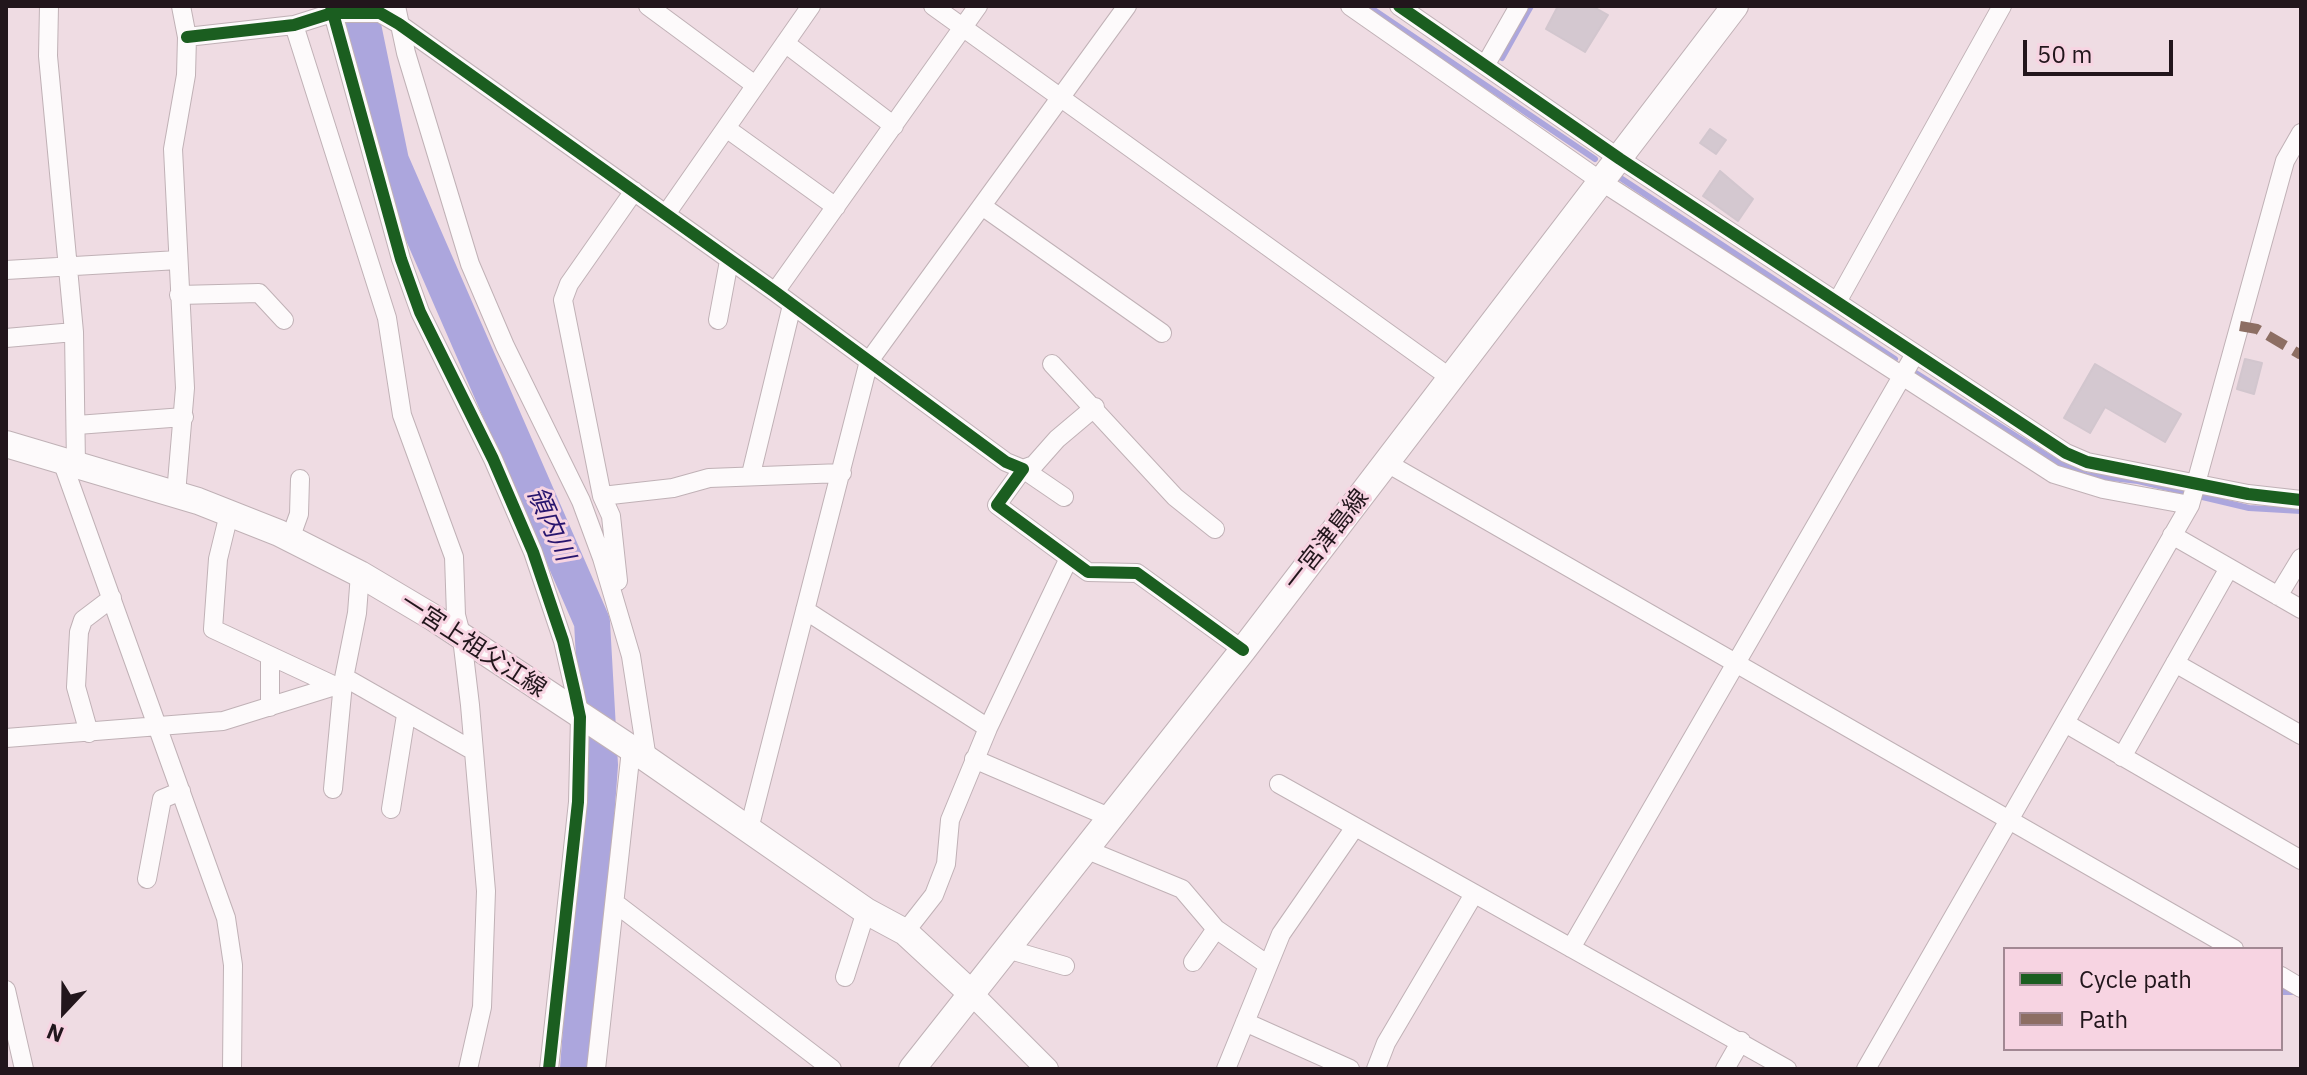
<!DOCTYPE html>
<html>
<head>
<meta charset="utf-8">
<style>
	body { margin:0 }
	#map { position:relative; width:2307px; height:1075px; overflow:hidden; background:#efdce3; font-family:"IBM Plex Sans",sans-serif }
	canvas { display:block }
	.frame { position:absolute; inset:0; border:8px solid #22161c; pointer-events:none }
	.legend { position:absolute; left:2003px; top:947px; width:280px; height:104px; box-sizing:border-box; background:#f7d4e2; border:2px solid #a28893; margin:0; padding:10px 14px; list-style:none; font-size:24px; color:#22161c }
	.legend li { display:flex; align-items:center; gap:16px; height:40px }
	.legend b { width:40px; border:2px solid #a28893 }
	.north { position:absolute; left:24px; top:971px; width:80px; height:80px; -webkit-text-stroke:6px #f7d4e2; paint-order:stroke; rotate:202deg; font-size:22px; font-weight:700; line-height:32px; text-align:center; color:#22161c }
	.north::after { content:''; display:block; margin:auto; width:28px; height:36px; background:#22161c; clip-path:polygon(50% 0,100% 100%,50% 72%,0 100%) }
	.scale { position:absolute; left:2023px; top:40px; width:150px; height:36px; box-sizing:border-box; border:4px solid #22161c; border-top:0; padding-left:10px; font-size:24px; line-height:28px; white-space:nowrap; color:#22161c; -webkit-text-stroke:6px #f7d4e2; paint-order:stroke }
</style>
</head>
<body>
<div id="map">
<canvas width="2307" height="1075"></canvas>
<div class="frame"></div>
<ul class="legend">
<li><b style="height:10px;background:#1b5e20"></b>Cycle path</li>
<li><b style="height:10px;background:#8d6e63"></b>Path</li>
</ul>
<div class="north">N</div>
<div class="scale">50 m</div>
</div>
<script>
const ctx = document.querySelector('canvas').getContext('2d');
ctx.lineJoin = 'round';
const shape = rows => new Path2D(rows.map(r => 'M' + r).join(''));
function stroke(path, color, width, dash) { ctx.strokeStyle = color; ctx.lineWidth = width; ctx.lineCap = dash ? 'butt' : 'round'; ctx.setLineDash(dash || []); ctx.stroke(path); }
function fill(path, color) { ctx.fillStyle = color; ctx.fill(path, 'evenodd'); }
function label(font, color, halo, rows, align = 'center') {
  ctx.font = font + ' "IBM Plex Sans","Noto Sans JP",sans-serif'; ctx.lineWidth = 6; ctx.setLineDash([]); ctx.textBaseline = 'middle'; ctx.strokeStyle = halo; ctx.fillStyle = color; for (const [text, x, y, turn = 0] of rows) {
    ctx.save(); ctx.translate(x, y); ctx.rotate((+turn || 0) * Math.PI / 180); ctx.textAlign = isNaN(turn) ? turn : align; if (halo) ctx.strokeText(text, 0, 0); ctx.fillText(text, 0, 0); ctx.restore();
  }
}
stroke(shape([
	[1368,6,1595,159],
	[1502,58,1531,6],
	[1619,177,1895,359],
	[1911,370,2057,462,2086,475,2138,481,2185,492],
	[2194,495,2249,508,2301,511],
	[2281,992,2297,992]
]), '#aca6dd', 6);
stroke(shape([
	[359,6,391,161,592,622,600,765,578,1069]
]), '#aca6dd', 36);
const building = shape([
	[1558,6,1592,6,1608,15,1585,52,1546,29,1558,6],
	[1710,129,1726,140,1716,154,1700,143,1710,129],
	[1720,171,1753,199,1738,221,1703,196,1720,171],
	[2245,359,2262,363,2254,394,2237,389,2245,359],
	[2095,364,2181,414,2165,442,2105,407,2090,433,2064,418,2095,364]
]);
fill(building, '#d4c8d0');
stroke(building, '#d2c6ce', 2);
const minor = shape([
	[49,6,48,56,74,332,76,465],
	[331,6,401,259,420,312,493,459,533,552,563,641,575,693,580,717,578,802,549,1069],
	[396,6,406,53,470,264,505,346,581,501,602,558,631,656,647,759],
	[648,6,755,85],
	[933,6,1452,379],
	[1350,6,1602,182,2054,474,2103,489,2190,505],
	[1399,6,1620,159,2066,453,2087,462,2248,494,2301,500],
	[294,25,387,318,402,415,454,557,456,615,462,638,470,705,486,891,482,1007,468,1069],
	[187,37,294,25,332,13,380,13,399,24,775,292,1006,462,1023,469,997,505,1088,572,1137,573,1243,650],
	[785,43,894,126],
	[1486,64,1519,6],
	[726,128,836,207],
	[982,206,1162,333],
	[666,214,811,6],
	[6,270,178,260],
	[775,292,978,6],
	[179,295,259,293,284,320],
	[1837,302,2002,6],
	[718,320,729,261],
	[6,338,74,332],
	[1052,364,1175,497,1215,529],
	[77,425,184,417],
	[62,461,226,918,233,965,232,1069],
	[1387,463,2234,949],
	[1023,469,1034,465,1057,439,1095,407],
	[1023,469,1064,497],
	[751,474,792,305],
	[176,494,185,388,173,149,186,75,187,37,181,6],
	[602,496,673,488,709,478,842,473],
	[229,514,218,559,213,629,333,685],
	[2172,535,2301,609],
	[290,539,299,514,300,479],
	[618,581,611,516,602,496,563,300,569,284,634,191],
	[2278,596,2301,558],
	[805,610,988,728],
	[270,656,270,707],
	[2175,663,2301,735],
	[2065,723,2301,860],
	[89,733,76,687,79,632,83,620,112,598],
	[6,738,223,721,351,681,472,750],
	[2122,757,2229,568],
	[974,759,1109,817],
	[1279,784,1787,1069],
	[333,789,343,683,357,613,360,574],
	[391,809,406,715],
	[749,829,869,361,1127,6],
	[1085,849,1182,889,1216,929,1268,965],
	[147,879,162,799,181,791],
	[615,903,832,1069],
	[905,932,934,895,946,864,950,820,988,728,1069,558],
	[1571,948,1915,354],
	[1007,949,1065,966],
	[1193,962,1216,929],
	[2281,976,2301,988],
	[845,977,866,911],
	[6,990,24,1069],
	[1245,1022,1350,1069],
	[596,1069,631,750],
	[1226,1069,1281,934,1355,827],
	[1376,1069,1386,1043,1474,894],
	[1725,1069,1741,1041],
	[1866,1069,2190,505,2285,161,2301,133]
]);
const tertiary = shape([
	[971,993,1047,1069]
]);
const secondary = shape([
	[6,444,198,501,279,533,360,574,434,618,647,759,866,911,905,932,971,993],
	[912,1069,1243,650,1735,6]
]);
stroke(minor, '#c0b1b6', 20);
stroke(tertiary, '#c0b1b6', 24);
stroke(secondary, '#c0b1b6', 28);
stroke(minor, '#fdfafb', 18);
stroke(tertiary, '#fdfafb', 22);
stroke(secondary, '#fdfafb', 26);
stroke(shape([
	[2240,326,2257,329,2301,355]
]), '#8d6e63', 10, [20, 10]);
stroke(shape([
	[331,6,401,259,420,312,493,459,533,552,563,641,575,693,580,717,578,802,549,1069],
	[1399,6,1620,159,2066,453,2087,462,2248,494,2301,500],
	[187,37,294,25,332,13,380,13,399,24,775,292,1006,462,1023,469,997,505,1088,572,1137,573,1243,650]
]), '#1b5e20', 12);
label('24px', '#22161c', '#f7d4e2', [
	["一宮津島線",1327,540,-52],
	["一宮上祖父江線",473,646,33]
]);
label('italic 26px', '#28156e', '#f7d4e2', [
	["領内川",550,524,66]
]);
</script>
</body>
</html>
